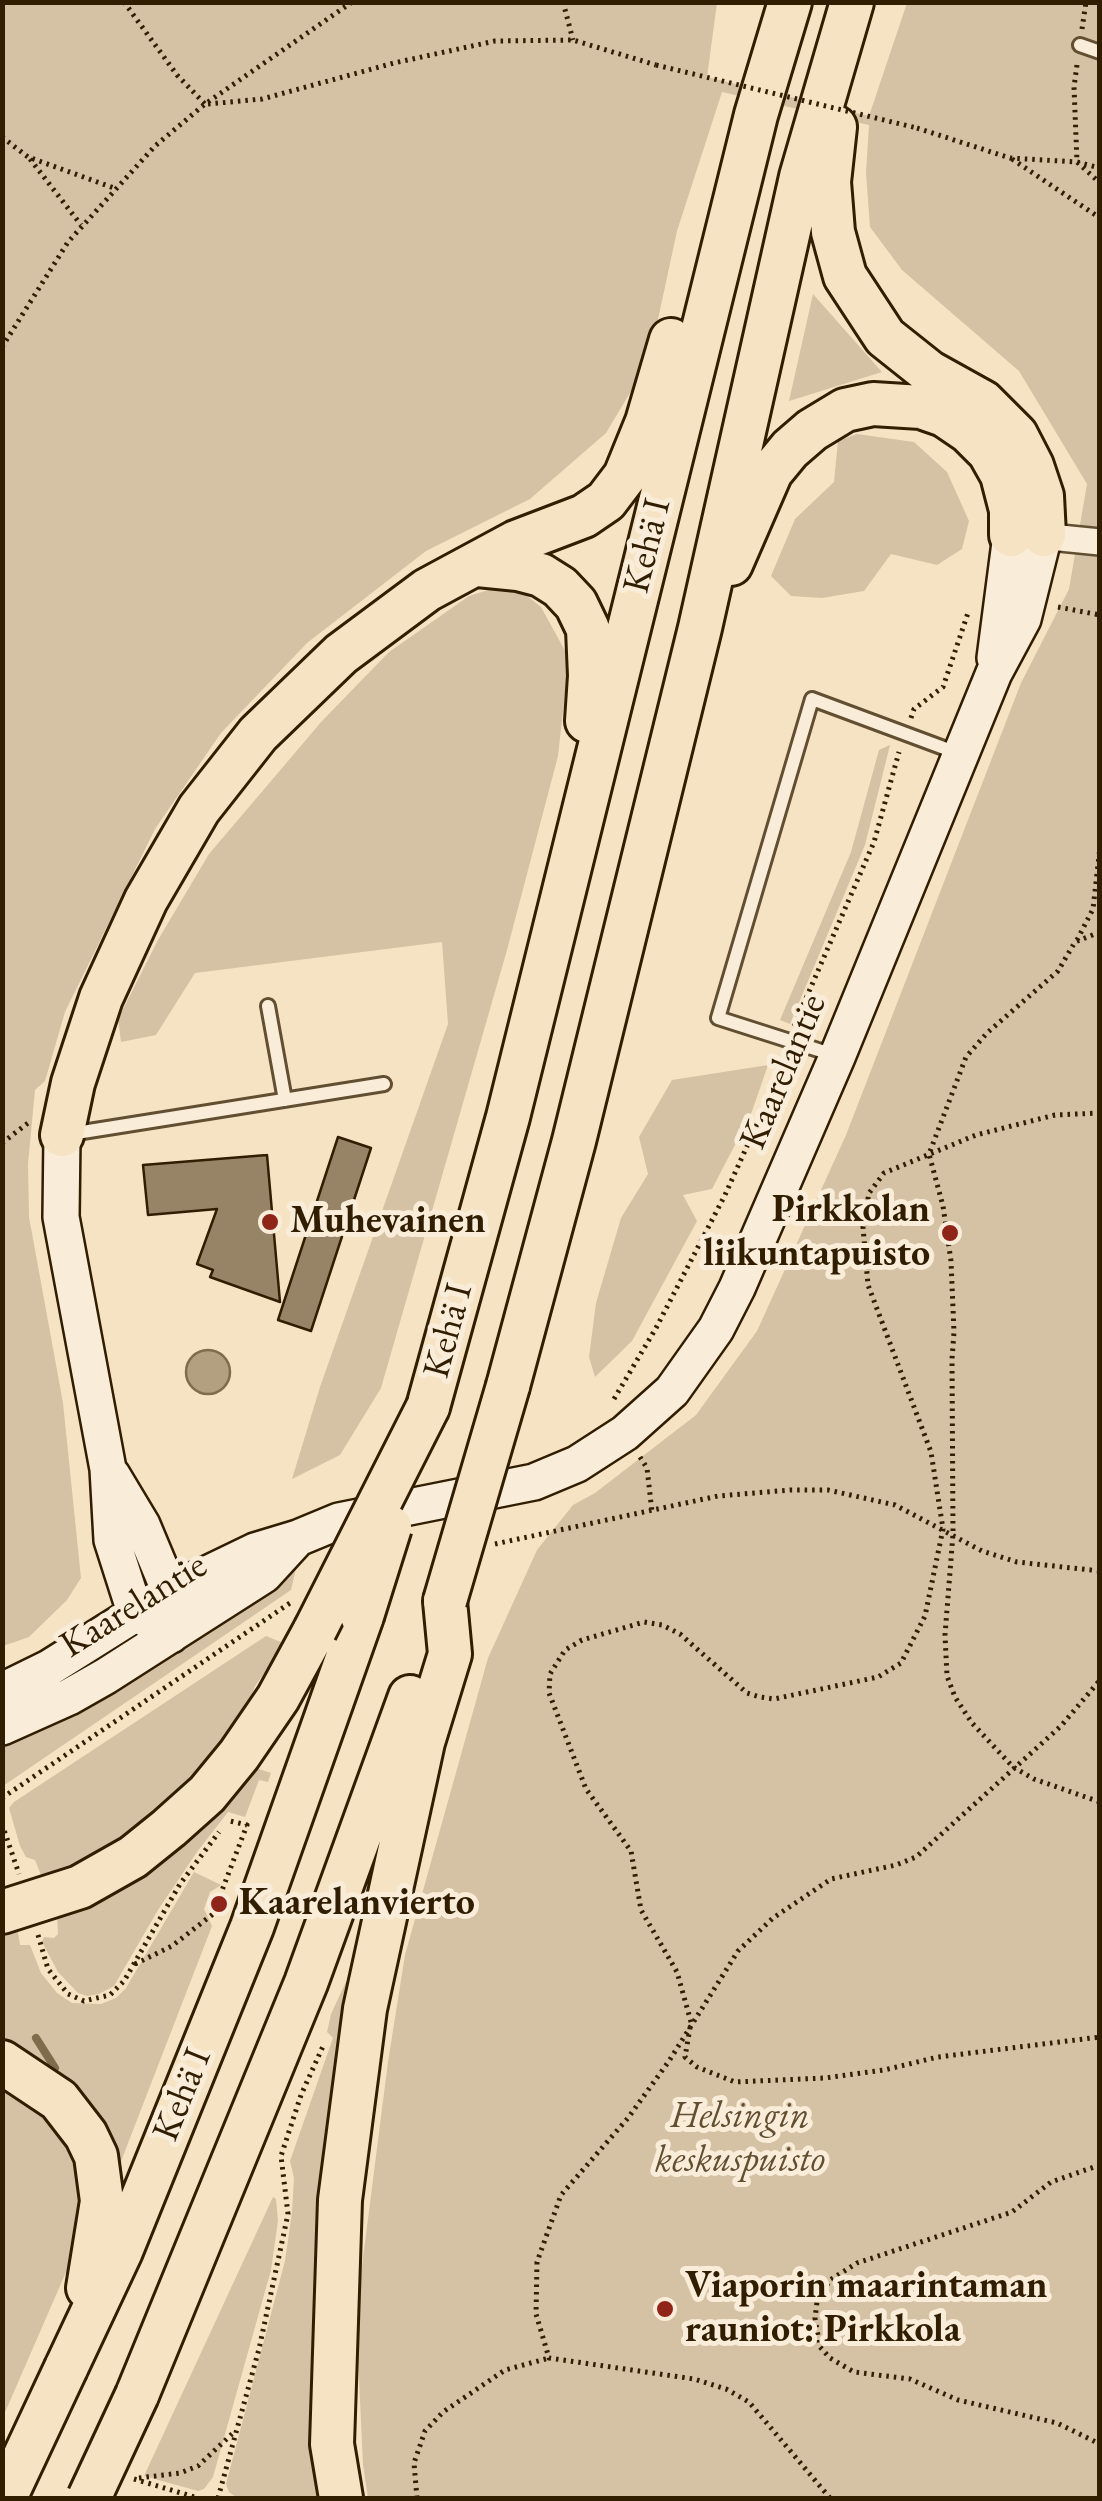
<!DOCTYPE html>
<html>
<head>
<meta charset="utf-8">
<style>
	body { margin:0 }
	#map { position:relative; width:1102px; height:2501px; overflow:hidden; background:#f6e3c4; font-family:"EB Garamond",serif }
	canvas { display:block }
	.frame { position:absolute; inset:0; border:5px solid #311d00; pointer-events:none }
</style>
</head>
<body>
<div id="map">
<canvas width="1102" height="2501"></canvas>
<div class="frame"></div>
</div>
<script>
const ctx = document.querySelector('canvas').getContext('2d');
ctx.lineJoin = 'round';
function fill(path, color) { ctx.fillStyle = color; ctx.fill(path, 'evenodd'); }
const shape = rows => new Path2D(rows.map(r => 'M' + r).join(''));
function stroke(path, color, width, dash) { ctx.strokeStyle = color; ctx.lineWidth = width; ctx.lineCap = dash ? 'butt' : 'round'; ctx.setLineDash(dash || []); ctx.stroke(path); }
function label(font, color, halo, rows, align = 'center') {
  ctx.font = font + ' "EB Garamond",serif'; ctx.lineWidth = 10; ctx.setLineDash([]); ctx.textBaseline = 'middle'; ctx.strokeStyle = halo; ctx.fillStyle = color; for (const [text, x, y, turn = 0] of rows) {
    ctx.save(); ctx.translate(x, y); ctx.rotate((+turn || 0) * Math.PI / 180); ctx.textAlign = isNaN(turn) ? turn : align; if (halo) ctx.strokeText(text, 0, 0); ctx.fillText(text, 0, 0); ctx.restore();
  }
}
fill(shape([
	[2,3,717,3,707,77,869,116,907,3,1099,3,1099,2498,368,2498,363,2465,356,2313,388,2062,405,1955,488,1658,537,1550,573,1505,595,1493,696,1415,757,1331,846,1135,1021,683,1069,589,1087,484,1019,371,902,270,870,227,866,173,869,125,722,92,677,231,649,361,606,433,530,499,426,551,307,643,221,733,155,829,65,1012,45,1081,35,1090,28,1164,29,1217,63,1403,81,1578,67,1600,29,1637,3,1646],
	[813,294,882,372,789,401],
	[857,434,914,442,947,472,969,521,962,549,937,565,891,554,864,591,822,598,791,596,771,576,795,519,834,482,838,441],
	[511,583,541,607,569,658,558,756,507,950,381,1388,340,1455,292,1479,320,1387,448,1024,442,942,195,973,156,1035,121,1042,118,1019,158,940,209,854,322,721,389,652,469,596],
	[890,745,865,845,790,1024,780,1020,851,852,879,750],
	[768,1065,751,1114,712,1189,683,1195,697,1221,632,1341,595,1377,589,1357,596,1303,621,1218,648,1174,639,1137,672,1080],
	[297,1564,291,1590,3,1786,3,1743,60,1719],
	[266,1636,283,1643,281,1650,255,1686,245,1711,217,1752,137,1828,110,1850,43,1880,35,1860,26,1857,20,1846,9,1808,14,1802],
	[250,1766,271,1773,268,1782,259,1780,245,1817,228,1812,197,1852,158,1910,114,1986,99,1994,87,1996,78,1993,58,1972,42,1942,44,1937,54,1938,58,1934,57,1916],
	[194,1872,221,1885,210,1892,204,1909,212,1926,113,2182,3,2044,3,1932,17,1927,20,1945,30,1945,41,1973,57,1993,72,2003,101,2004,116,1998,126,1988],
	[352,1969,325,2498,237,2498,229,2492,226,2484,285,2261,292,2212,294,2178,290,2161,333,2038,327,2032,331,2014],
	[3,2080,62,2128,84,2178,73,2256,3,2417],
	[273,2197,276,2199,278,2221,271,2270,213,2477,204,2489,198,2491,144,2476]
]), '#d5c1a3');
const water = shape([
	'186 1372a22 22 0 1 1 44 0a22 22 0 1 1-44 0Z'
]);
fill(water, '#b3a081');
stroke(water, '#7f6c4d', 2.5);
stroke(shape([
	[36,2038,55,2068]
]), '#7f6c4d', 8);
const building = shape([
	[338,1137,371,1148,311,1331,278,1320,338,1137],
	[267,1155,280,1302,210,1277,213,1270,197,1264,217,1209,148,1215,143,1165,267,1155]
]);
fill(building, '#978466');
stroke(building, '#311d00', 2.5);
const service = shape([
	[1080,45,1100,52],
	[268,1006,285,1100],
	[837,1056,718,1018,812,699,960,754],
	[70,1134,384,1084]
]);
const minor = shape([
	[1030,535,1100,542]
]);
const secondary = shape([
	[995,658,1011,535],
	[62,1135,61,1217,108,1469,112,1540,135,1612,171,1635],
	[112,1475,142,1525,170,1592,170,1614],
	[2,1691,49,1668,170,1592,255,1551,298,1538,339,1521,534,1482,577,1464,625,1433,672,1391,716,1329,737,1288,837,1057,994,673,1023,619,1044,535],
	[2,1727,69,1697,106,1676,264,1575,297,1539]
]);
const trunk = shape([
	[835,127,829,182,833,232,845,276,885,337,929,372,983,402,1016,435,1032,466,1042,496,1044,535],
	[731,564,771,472,790,449,812,430,845,410,873,404,921,407,944,415,969,432,989,452,1002,475,1011,510,1011,535],
	[478,565,518,569,541,575,560,587,576,604,588,629,590,676,587,721],
	[62,1135,73,1083,101,998,146,900,199,809,258,734,341,654,427,590,516,542,584,516,606,501,625,476,647,422,671,340],
	[508,1386,574,1141,700,628,801,177,852,2],
	[428,1407,508,1117,756,115,790,2],
	[2,1912,80,1887,133,1857,169,1828,207,1794,239,1755,278,1698,315,1630],
	[2,2062,59,2100,86,2135,96,2156,102,2201,88,2288],
	[66,2368,121,2251,252,1927,362,1616],
	[137,2395,306,1983,410,1697],
	[341,2498,332,2444,340,2200,365,2009,423,1742,450,1654,445,1601]
]);
stroke(service, '#624e31', 18);
stroke(minor, '#624e31', 30);
stroke(secondary, '#311d00', 40);
stroke(trunk, '#311d00', 48);
stroke(shape([
	[124,2,177,75,205,104],
	[563,2,573,40],
	[1082,29,1086,2],
	[1077,65,1074,87,1077,162,1100,183],
	[208,104,262,99,394,63,495,41,573,40,656,65],
	[917,128,1010,158,1077,162,1100,168],
	[2,137,28,157,114,188],
	[30,159,81,225],
	[1012,159,1100,218],
	[2,347,68,242,155,146,205,104,352,2],
	[1058,607,1100,615],
	[911,718,914,709,943,687,968,613],
	[1100,932,1075,942,1058,971,987,1033,966,1057,929,1154,943,1206,951,1261,954,1332,952,1359,953,1534,945,1635,947,1676,955,1697,972,1723,1013,1767,1034,1779,1100,1802],
	[1077,940,1093,909,1100,847],
	[794,1026,874,842,899,752],
	[1100,1113,1055,1115,976,1135,884,1173,869,1193,863,1227,868,1285,931,1452,943,1529,925,1616,901,1663,878,1677,774,1699,760,1697,747,1693,680,1634,662,1625,644,1622,582,1640,565,1650,550,1674,549,1693,586,1789,631,1851,641,1910,677,1972,691,2022,685,2057,697,2067,735,2082,825,2078,884,2070,938,2057,1100,2037],
	[2,1143,28,1123],
	[614,1399,656,1328,725,1195,762,1113,781,1060],
	[640,1457,647,1468,652,1512],
	[495,1544,718,1496,790,1490,828,1490,895,1505,982,1551,1017,1562,1100,1571],
	[2,1798,290,1603],
	[2,1824,19,1874],
	[38,1935,48,1969,68,1994,84,2001,110,1995,124,1981,180,1884,219,1832],
	[135,1964,172,1946,213,1914,247,1825,230,1821],
	[1100,2165,1051,2182,1012,2212,857,2263,830,2280,817,2302,815,2318,820,2347,830,2358,854,2372,910,2379,958,2400,1057,2423,1100,2444],
	[139,2478,180,2473,198,2466,233,2433],
	[134,2479,198,2498],
	[218,2498,259,2349,288,2214,281,2156,301,2095,324,2044],
	[417,2498,414,2463,425,2431,443,2412,505,2370,549,2358],
	[830,2498,749,2402,726,2389,694,2379,549,2358,536,2314,537,2262,561,2195,628,2118,669,2061,738,1951,773,1918,831,1879,896,1865,916,1857,1061,1726,1100,1680]
]), '#311d00', 5, [2.5, 5]);
stroke(service, '#f9edd9', 12);
stroke(minor, '#f9edd9', 25);
stroke(secondary, '#f9edd9', 35);
stroke(trunk, '#f6e3c4', 42);
const trunkBridge = shape([
	[445,1601,508,1386],
	[362,1616,390,1527],
	[315,1630,428,1407],
	[5,2498,66,2368],
	[89,2498,137,2395]
]);
stroke(trunkBridge, '#311d00', 48, []);
stroke(shape([
	[656,65,917,128]
]), '#311d00', 5, [2.5, 5]);
stroke(trunkBridge, '#f6e3c4', 42);
for (const [x, y, r, color] of [
	[270,1222,10,"#8f2418"],
	[950,1233,10,"#8f2418"],
	[219,1904,10,"#8f2418"],
	[665,2309,10,"#8f2418"]
]) { const dot = new Path2D(); dot.arc(x, y, r, 0, 2 * Math.PI); ctx.fillStyle = color; ctx.fill(dot); stroke(dot, '#f9edd9', 4); }
label('38px', '#311d00', '#f9edd9', [
	["Kehä I",648,546,-76],
	["Kaarelantie",784,1072,-67],
	["Kehä I",449,1331,-75],
	["Kaarelantie",134,1606,-32],
	["Kehä I",183,2095,-68]
]);
label('bold 38px', '#311d00', '#f9edd9', [
	["Pirkkolan",930,1211,"right"],
	["liikuntapuisto",930,1255,"right"],
	["Muhevainen",290,1222],
	["Kaarelanvierto",239,1904],
	["Viaporin maarintaman",685,2287],
	["rauniot: Pirkkola",685,2331]
], 'left');
label('italic 38px', '#624e31', '#f9edd9', [
	["Helsingin",740,2117],
	["keskuspuisto",740,2161]
]);
</script>
</body>
</html>
